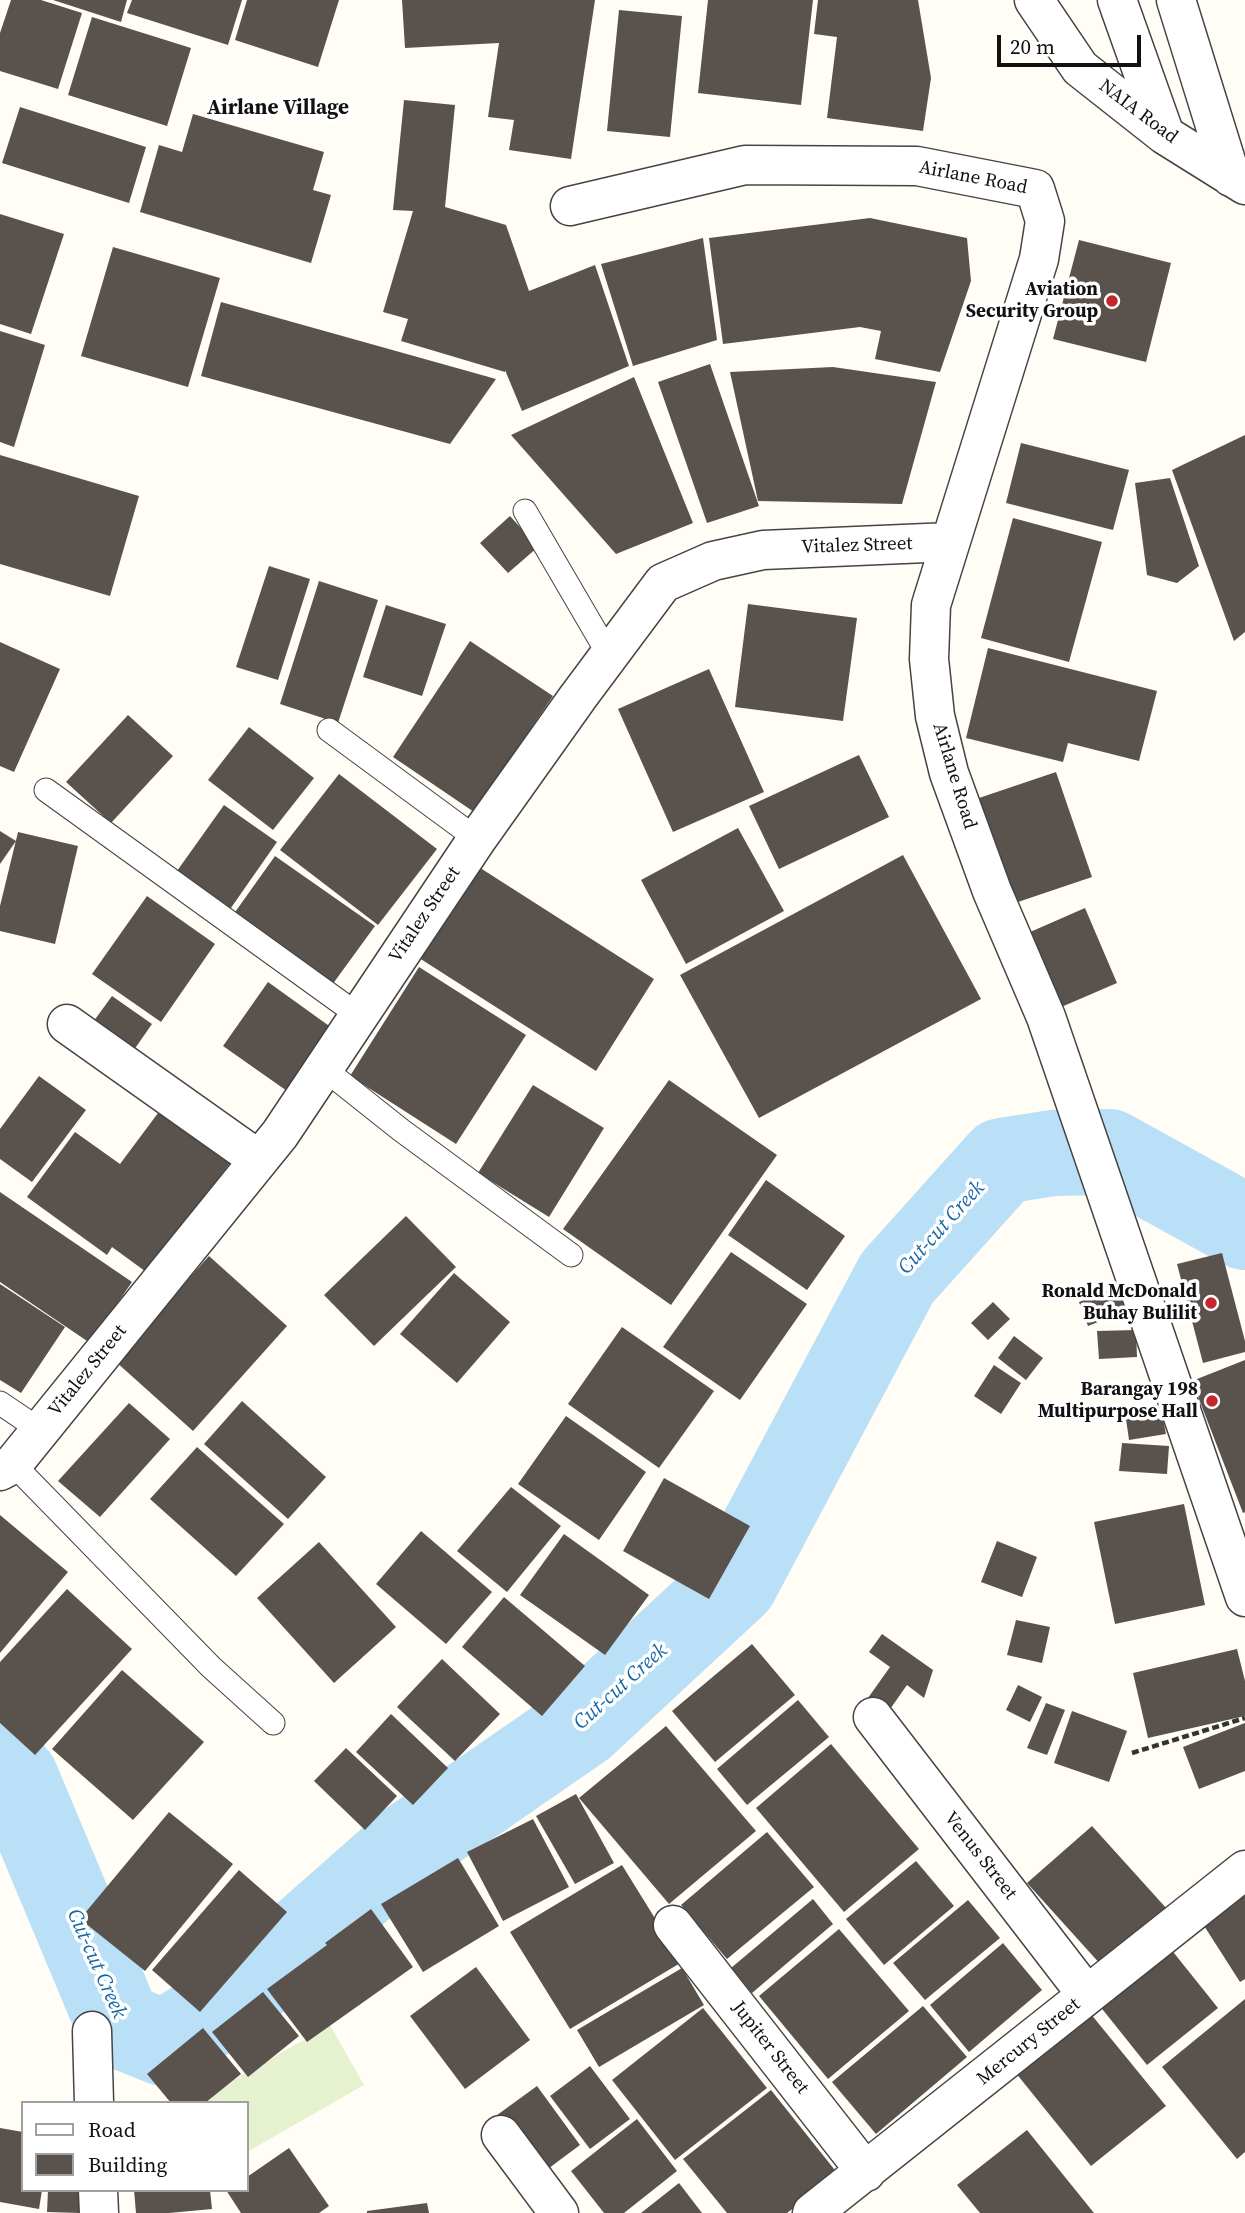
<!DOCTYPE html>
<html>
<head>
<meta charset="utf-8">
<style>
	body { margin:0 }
	#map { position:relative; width:1245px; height:2213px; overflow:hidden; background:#fffdf5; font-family:"Source Serif 4",serif }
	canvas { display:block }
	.legend { position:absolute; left:21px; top:2101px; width:228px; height:91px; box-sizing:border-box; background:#fff; border:2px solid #a0a0a0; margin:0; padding:9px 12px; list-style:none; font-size:21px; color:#111 }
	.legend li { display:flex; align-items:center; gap:14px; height:35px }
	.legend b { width:35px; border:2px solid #a0a0a0 }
	.scale { position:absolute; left:997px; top:35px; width:144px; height:32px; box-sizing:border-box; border:4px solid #111; border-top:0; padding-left:9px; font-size:21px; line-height:24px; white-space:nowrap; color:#111; -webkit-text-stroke:5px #fff; paint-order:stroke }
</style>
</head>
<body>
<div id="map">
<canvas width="1245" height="2213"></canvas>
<ul class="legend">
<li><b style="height:9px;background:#fff"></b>Road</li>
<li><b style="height:19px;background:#5a524d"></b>Building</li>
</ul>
<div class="scale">20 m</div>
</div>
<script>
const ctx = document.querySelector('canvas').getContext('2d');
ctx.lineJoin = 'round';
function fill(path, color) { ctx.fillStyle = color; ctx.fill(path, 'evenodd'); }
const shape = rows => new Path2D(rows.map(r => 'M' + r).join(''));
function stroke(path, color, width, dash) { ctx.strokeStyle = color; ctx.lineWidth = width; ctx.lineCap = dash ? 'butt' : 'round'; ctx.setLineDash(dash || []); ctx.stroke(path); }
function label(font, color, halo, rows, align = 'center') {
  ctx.font = font + ' "Source Serif 4",serif'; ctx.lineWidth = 7; ctx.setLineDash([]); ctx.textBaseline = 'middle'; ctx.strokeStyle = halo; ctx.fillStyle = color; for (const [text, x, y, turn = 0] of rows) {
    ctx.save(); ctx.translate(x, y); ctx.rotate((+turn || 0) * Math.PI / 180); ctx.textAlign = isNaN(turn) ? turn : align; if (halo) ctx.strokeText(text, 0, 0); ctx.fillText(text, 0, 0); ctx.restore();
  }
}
fill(shape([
	[330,2025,364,2085,247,2152,247,2103,195,2102]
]), '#e6f2cf');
stroke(shape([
	[0,1760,16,1779,119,2025,164,2043,230,2002,407,1846,582,1725,735,1583,897,1278,1002,1161,1053,1153,1109,1152,1245,1227]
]), '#b9e0f7', 86);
fill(shape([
	[11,0,41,0,82,13,58,89,0,71,0,33],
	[53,0,127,0,121,22],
	[132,0,242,0,228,45,127,13],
	[247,0,339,0,318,67,235,40],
	[402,0,595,0,571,159,509,150,514,120,488,117,499,43,405,48],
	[708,0,813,0,801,105,698,93],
	[818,0,918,0,931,78,923,131,827,118,837,37,814,34],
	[619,10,682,16,670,137,607,131],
	[92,17,191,48,167,126,68,95],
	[404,100,455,105,445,207,506,225,529,291,595,265,629,366,522,411,505,370,505,372,401,341,408,319,383,312,413,211,393,210],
	[20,107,146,147,129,203,2,163],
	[193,114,324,152,313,190,331,195,311,263,140,212,159,145,182,152],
	[0,214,64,234,31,334,0,324],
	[870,218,967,238,971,281,940,372,875,359,881,331,860,327,723,344,709,238],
	[703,238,717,340,633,366,601,264],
	[1079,240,1171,263,1146,362,1053,339],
	[113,247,220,278,188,387,81,356],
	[221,302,496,379,450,444,201,376],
	[0,331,45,345,14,447,0,442],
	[710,364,759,506,707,523,658,382],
	[833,367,936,382,902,504,758,501,730,372],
	[634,377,693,523,616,554,511,435],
	[1245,435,1245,632,1234,641,1172,470],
	[1021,443,1129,470,1113,530,1006,503],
	[0,455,139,496,110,596,0,564],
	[1170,478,1199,566,1177,583,1147,575,1135,483],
	[510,516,538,547,508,573,480,543],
	[1013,518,1102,542,1069,662,981,638],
	[269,566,310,579,278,680,236,667],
	[319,581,378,600,338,723,280,704],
	[748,604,857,618,843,721,735,707],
	[386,605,446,624,422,696,363,677],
	[470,641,553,696,474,812,393,757],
	[0,642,60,669,14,772,0,766],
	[988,648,1157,691,1139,761,1068,743,1063,762,966,738],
	[709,669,764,792,673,832,618,709],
	[128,715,173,756,111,823,66,782],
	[249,727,314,778,273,830,208,780],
	[859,755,889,817,779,869,749,806],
	[1056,772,1092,877,1015,903,979,798],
	[339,774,437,849,378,925,280,850],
	[224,805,277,842,226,915,172,878],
	[738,828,784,911,686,964,641,880],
	[0,831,16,841,0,864],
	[18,832,78,846,55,944,0,931,0,906],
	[903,855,981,999,759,1118,680,975],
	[275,856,375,926,332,985,233,915],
	[474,864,654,979,596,1071,416,956],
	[147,896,215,944,161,1022,92,974],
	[1085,908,1117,983,1052,1011,1021,936],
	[419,967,526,1035,456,1144,350,1076],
	[268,982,332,1028,287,1091,223,1046],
	[112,996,152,1024,129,1057,88,1029],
	[39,1076,86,1110,32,1182,0,1159,0,1129],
	[669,1080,777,1155,671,1305,563,1229],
	[533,1085,604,1128,549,1217,478,1173],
	[164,1105,235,1156,149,1274,112,1247,107,1255,27,1197,75,1132,120,1164],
	[766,1180,845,1236,807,1290,728,1235],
	[0,1192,132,1282,90,1343,0,1282],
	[406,1216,456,1267,374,1346,324,1295],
	[731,1252,807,1304,740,1400,663,1347],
	[1222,1253,1245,1341,1245,1352,1203,1363,1177,1264],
	[209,1256,287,1326,193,1431,115,1361],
	[454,1273,510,1322,457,1383,400,1334],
	[0,1284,65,1327,21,1393,0,1380],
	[1119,1287,1128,1310,1088,1326,1079,1302],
	[993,1302,1010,1319,988,1340,971,1323],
	[622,1327,714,1391,659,1468,568,1404],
	[1136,1330,1137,1357,1099,1359,1097,1331],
	[1014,1336,1043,1358,1026,1380,998,1358],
	[1245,1360,1245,1512,1243,1513,1192,1381],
	[994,1365,1021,1383,1001,1414,974,1396],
	[242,1401,326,1477,288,1519,204,1444],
	[129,1403,170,1439,100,1517,58,1481],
	[1162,1413,1166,1434,1129,1440,1126,1419],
	[566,1416,646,1472,599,1540,518,1484],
	[1122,1443,1169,1446,1167,1474,1119,1471],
	[197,1447,284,1524,236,1576,150,1499],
	[664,1478,750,1526,709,1599,623,1551],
	[511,1487,561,1526,507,1592,457,1551],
	[1184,1504,1205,1605,1115,1624,1094,1522],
	[0,1515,68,1572,0,1653],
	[421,1531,492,1592,446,1644,376,1584],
	[564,1534,649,1595,605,1655,520,1595],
	[997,1541,1037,1557,1022,1597,981,1582],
	[319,1542,396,1627,334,1683,257,1598],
	[67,1589,132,1649,35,1755,0,1723,0,1662],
	[504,1597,585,1666,542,1716,462,1647],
	[1016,1620,1050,1627,1042,1663,1007,1655],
	[882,1634,933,1670,924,1698,907,1685,888,1712,868,1698,890,1667,869,1652],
	[752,1644,795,1695,715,1762,672,1711],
	[1237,1649,1245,1681,1245,1716,1148,1738,1133,1673],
	[442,1659,500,1714,455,1761,397,1707],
	[122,1670,204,1742,133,1820,52,1749],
	[1018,1685,1042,1697,1030,1722,1006,1710],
	[798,1700,829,1737,747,1805,717,1769],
	[1046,1703,1065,1710,1047,1755,1027,1748],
	[1072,1711,1127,1731,1109,1782,1054,1763],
	[391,1714,448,1768,413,1805,356,1752],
	[1245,1723,1245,1771,1199,1789,1183,1747],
	[666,1726,756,1831,669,1904,579,1798],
	[831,1744,919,1849,844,1912,756,1808],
	[346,1748,397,1796,365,1830,314,1781],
	[576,1794,614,1863,575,1884,536,1816],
	[169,1812,233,1864,145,1971,80,1919],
	[533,1819,569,1887,503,1921,467,1852],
	[1092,1826,1167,1909,1102,1966,1027,1883],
	[767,1832,814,1887,727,1959,681,1905],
	[458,1858,499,1926,423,1972,381,1904],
	[916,1861,954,1906,884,1965,846,1919],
	[622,1865,682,1962,570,2029,510,1932],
	[239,1870,287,1912,200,2012,152,1970],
	[1245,1894,1245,1979,1240,1982,1201,1921],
	[813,1899,833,1924,752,1993,731,1968],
	[968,1900,1000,1938,925,2000,893,1963],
	[371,1909,413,1967,307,2042,267,1989,327,1945,325,1943],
	[839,1929,909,2011,828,2079,759,1996],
	[1003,1943,1042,1990,969,2052,930,2005],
	[1170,1948,1218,2008,1147,2065,1099,2005],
	[476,1967,530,2040,465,2089,410,2016],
	[682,1968,704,2005,599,2067,577,2030],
	[263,1992,299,2036,248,2077,212,2032],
	[1245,1999,1245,2152,1237,2159,1162,2067],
	[923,2006,967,2057,876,2134,832,2082],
	[703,2008,767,2088,675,2160,612,2080],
	[1090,2013,1166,2106,1091,2166,1015,2072],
	[203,2028,241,2074,205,2103,171,2103,147,2074],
	[590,2066,630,2119,590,2149,550,2096],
	[537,2086,580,2145,537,2177,493,2118],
	[771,2090,838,2174,787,2213,727,2213,683,2159],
	[637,2119,677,2171,624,2213,604,2213,571,2171],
	[0,2128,23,2132,23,2190,42,2190,39,2209,0,2202],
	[1027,2130,1094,2213,980,2213,957,2185],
	[289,2148,329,2206,319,2213,241,2213,226,2190,247,2190,247,2177],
	[679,2183,702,2213,641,2213],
	[48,2190,81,2190,80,2213,47,2212],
	[134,2190,210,2190,212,2209,169,2213,136,2213],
	[427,2203,429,2213,367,2213,367,2211]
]), '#5a524d');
const service = shape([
	[525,511,609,655],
	[329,730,477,839],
	[46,790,358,1015],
	[323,1068,401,1130,571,1255],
	[0,1403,40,1430],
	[13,1464,211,1667,273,1723]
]);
const minor = shape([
	[570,206,745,165,917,166,1035,189,1045,221,1039,259,931,605,929,659,935,716,949,773,992,891,1046,1017,1245,1597],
	[67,1024,259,1160],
	[0,1471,13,1464,280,1134,477,839,578,697,663,583,713,561,763,550,950,542],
	[873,1717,1087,1995],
	[673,1925,866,2172],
	[92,2031,94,2103],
	[501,2135,559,2213],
	[98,2190,99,2213],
	[812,2213,1245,1870]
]);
const tertiary = shape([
	[1034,0,1080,68,1165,135,1245,185],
	[1117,0,1165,135],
	[1176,0,1231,177]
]);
stroke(service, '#444', 25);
stroke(minor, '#444', 41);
stroke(tertiary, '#444', 41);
stroke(shape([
	[1132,1753,1245,1718]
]), '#333', 4.5, [7, 3.5]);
stroke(service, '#fff', 23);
stroke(minor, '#fff', 38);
stroke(tertiary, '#fff', 38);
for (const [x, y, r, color] of [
	[1112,301,7,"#c4262e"],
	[1211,1303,7,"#c4262e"],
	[1212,1401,7,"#c4262e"]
]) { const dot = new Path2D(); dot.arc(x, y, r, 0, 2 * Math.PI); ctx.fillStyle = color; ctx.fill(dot); stroke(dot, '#fff', 2.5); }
label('19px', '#111', '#fff', [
	["NAIA Road",1138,112,37],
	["Airlane Road",973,178,11],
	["Vitalez Street",857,546,-2],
	["Airlane Road",954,776,73],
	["Vitalez Street",425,915,-56],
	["Vitalez Street",88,1371,-51],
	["Venus Street",980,1856,52],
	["Mercury Street",1029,2042,-39],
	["Jupiter Street",770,2048,52]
]);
label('bold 19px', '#111', '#fff', [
	["Aviation",1098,290],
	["Security Group",1098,312],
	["Ronald McDonald",1197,1292],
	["Buhay Bulilit",1197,1314],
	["Barangay 198",1198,1390],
	["Multipurpose Hall",1198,1412]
], 'right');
label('bold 21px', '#111', '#fff', [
	["Airlane Village",278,109]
]);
label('italic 21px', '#1768a6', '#fff', [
	["Cut-cut Creek",942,1228,-48],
	["Cut-cut Creek",621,1687,-42],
	["Cut-cut Creek",96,1964,66]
]);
</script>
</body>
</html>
